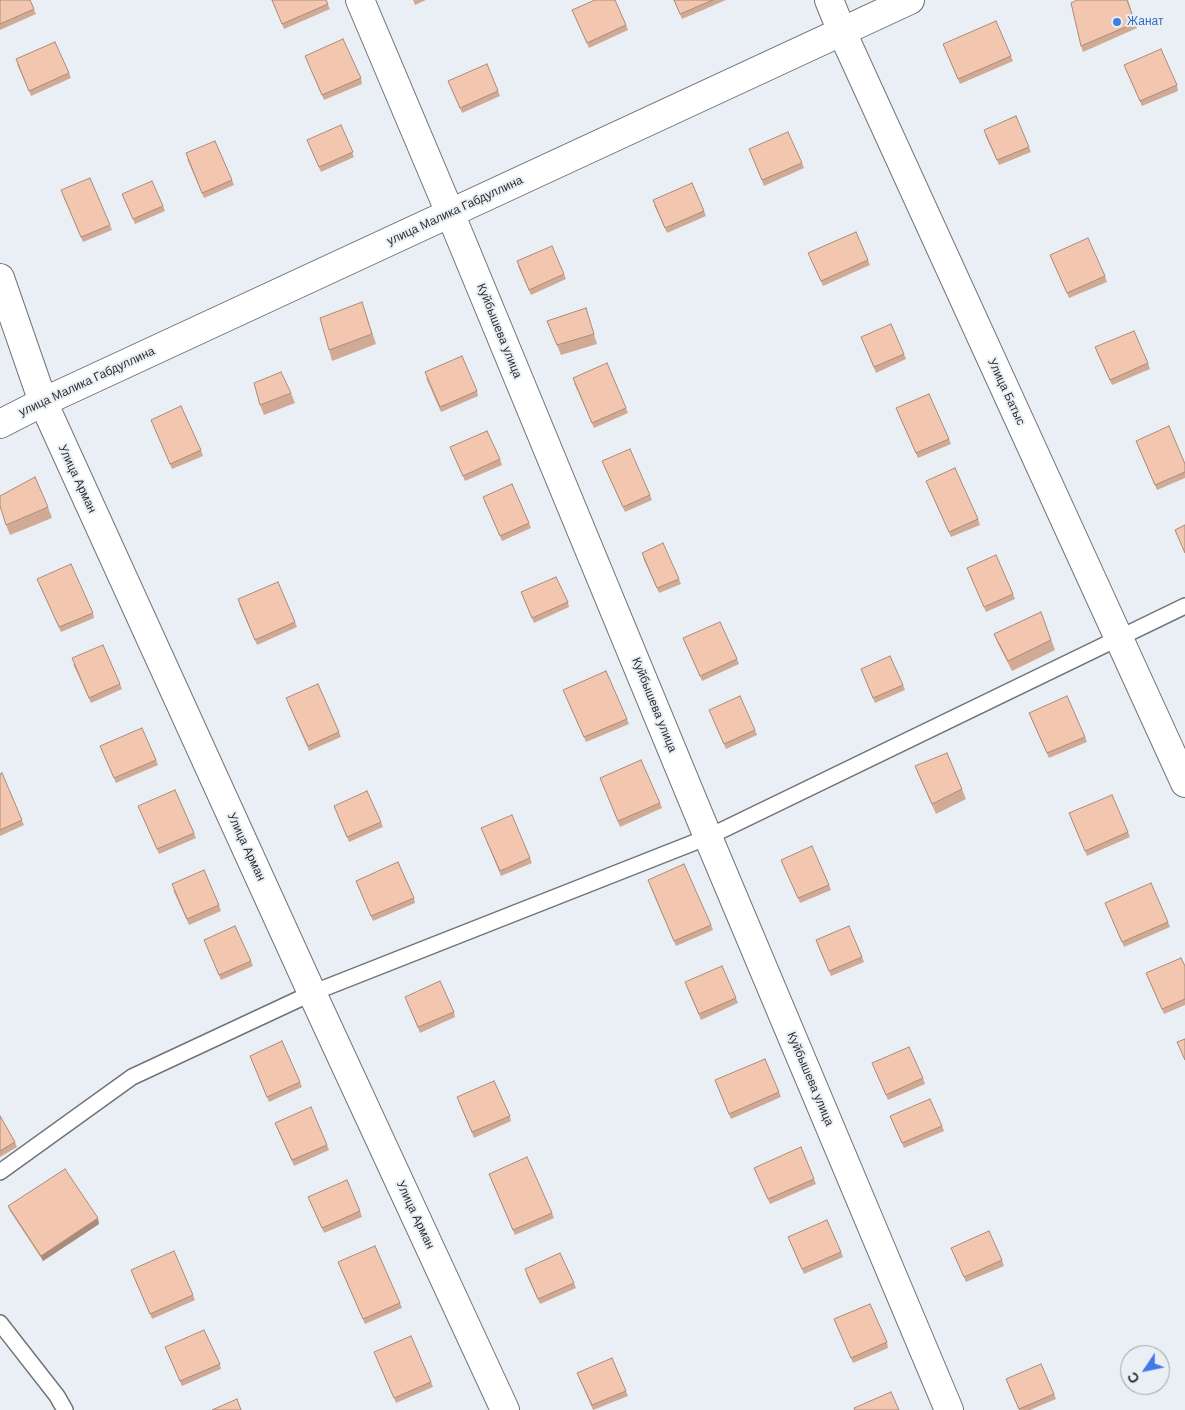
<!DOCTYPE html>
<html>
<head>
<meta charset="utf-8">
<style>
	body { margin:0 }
	#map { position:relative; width:1185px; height:1410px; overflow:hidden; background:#eaeff5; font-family:Helvetica,sans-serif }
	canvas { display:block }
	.north { position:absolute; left:1120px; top:1345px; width:50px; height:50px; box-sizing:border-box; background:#eaeff5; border:1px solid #9ea2a7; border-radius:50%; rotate:236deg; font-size:14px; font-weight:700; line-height:20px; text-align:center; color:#2d2e31 }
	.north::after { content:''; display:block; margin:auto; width:18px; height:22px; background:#4378e9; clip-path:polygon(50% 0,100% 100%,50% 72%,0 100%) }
</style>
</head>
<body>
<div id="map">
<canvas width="1185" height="1410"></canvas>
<div class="north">С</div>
</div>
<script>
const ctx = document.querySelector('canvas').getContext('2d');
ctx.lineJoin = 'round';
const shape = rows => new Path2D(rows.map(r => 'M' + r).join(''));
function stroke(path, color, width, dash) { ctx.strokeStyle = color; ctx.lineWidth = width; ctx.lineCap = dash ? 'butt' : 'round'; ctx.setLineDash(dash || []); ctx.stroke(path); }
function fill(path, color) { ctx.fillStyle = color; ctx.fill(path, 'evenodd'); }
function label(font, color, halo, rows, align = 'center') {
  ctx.font = font + ' Helvetica,sans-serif'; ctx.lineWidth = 4; ctx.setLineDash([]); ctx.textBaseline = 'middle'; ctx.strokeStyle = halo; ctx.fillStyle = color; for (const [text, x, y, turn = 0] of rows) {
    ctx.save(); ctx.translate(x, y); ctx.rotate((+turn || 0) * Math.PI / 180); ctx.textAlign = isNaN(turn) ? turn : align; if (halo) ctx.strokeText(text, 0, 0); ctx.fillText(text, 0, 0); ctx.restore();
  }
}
const service = shape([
	[0,1172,132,1077,312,993,708,837,1185,606],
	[0,1323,57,1396,65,1410]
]);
const minor = shape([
	[360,0,450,213,708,837,949,1410],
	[829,0,842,32,1185,783],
	[0,278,43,402,312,993,505,1410]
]);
const secondary = shape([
	[0,424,43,402,910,0]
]);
stroke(service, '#6f7479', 18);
stroke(minor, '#6f7479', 30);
stroke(secondary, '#6f7479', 30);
stroke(service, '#fff', 15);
stroke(minor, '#fff', 28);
stroke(secondary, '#fff', 28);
fill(shape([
	[0,0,30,0,36,14,0,30],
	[272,0,326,0,330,9,284,29],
	[413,0,426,0,415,5],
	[674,0,726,0,682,19],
	[1128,0,1137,28,1083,52,1081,46],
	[572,10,626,25,628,30,589,48],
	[945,49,1011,56,1013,61,960,84],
	[307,61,361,78,362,84,324,100],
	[17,64,69,73,71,78,31,96],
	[1126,70,1177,85,1178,91,1142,106],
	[450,86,498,91,500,96,462,113],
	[341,125,354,157,321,172,309,145],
	[985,135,1029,147,1031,152,999,165],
	[751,154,802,163,804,168,764,186],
	[187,159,232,180,234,185,204,198],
	[122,194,163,206,165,211,135,224],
	[63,196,110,225,112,230,83,242],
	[654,205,704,211,706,216,667,233],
	[810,258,868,260,870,265,823,286],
	[1052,260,1105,276,1107,282,1069,298],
	[518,266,564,274,566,279,531,295],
	[362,302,376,344,332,361,329,350],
	[589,318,597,344,561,355,547,321],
	[861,337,904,354,906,359,876,373],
	[1097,353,1148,363,1150,369,1112,385],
	[426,378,477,391,478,396,441,412],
	[574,383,626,408,628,413,594,428],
	[291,393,295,403,264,415,260,405],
	[898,413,949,439,951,444,918,458],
	[153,425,201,450,203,456,172,469],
	[1138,446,1185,464,1185,478,1157,490],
	[452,452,500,459,502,465,465,481],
	[604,466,650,495,652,500,625,512],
	[928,486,978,519,980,525,951,537],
	[485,502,529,523,531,528,502,541],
	[48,507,52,518,10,535,6,525],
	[643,558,679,579,681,584,659,593],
	[969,573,1013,594,1015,599,986,612],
	[39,584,93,613,94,618,61,632],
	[523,597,568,602,569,607,534,623],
	[239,604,295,622,297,627,257,645],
	[1041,612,1055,650,1012,671,998,644,994,634],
	[685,643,737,659,739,664,702,681],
	[73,664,120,684,122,689,91,703],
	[863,674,903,685,905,690,875,703],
	[565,695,627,719,629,724,586,742],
	[288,703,339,732,341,737,309,751],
	[711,715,755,730,757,735,726,749],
	[1031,718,1085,737,1087,742,1049,758],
	[102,751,156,760,158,765,116,783],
	[915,766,962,789,966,799,936,814,919,776],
	[0,774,24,825,0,836],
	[602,783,660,803,662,808,620,827],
	[140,811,194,833,196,838,159,854],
	[336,811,381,822,383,827,349,842],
	[1071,818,1128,832,1130,837,1087,856],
	[483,833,530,858,532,863,501,876],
	[783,865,829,885,831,890,800,903],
	[358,886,414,898,415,903,373,921],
	[650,886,711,925,713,930,676,946],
	[173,890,219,905,221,911,189,925],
	[1107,908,1168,922,1170,927,1124,947],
	[206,945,251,961,253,966,221,980],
	[818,946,862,957,864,962,831,976],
	[1185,966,1185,1005,1164,1014,1148,978],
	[687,988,736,998,738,1003,701,1020],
	[407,1002,454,1012,455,1017,420,1033],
	[252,1061,300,1082,302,1087,269,1102],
	[874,1068,923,1078,925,1084,888,1100],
	[717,1086,779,1092,781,1097,731,1119],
	[459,1102,510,1116,511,1121,474,1138],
	[0,1116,15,1142,17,1147,0,1157],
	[892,1121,942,1126,944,1131,904,1148],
	[277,1128,327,1145,329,1150,294,1166],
	[754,1168,814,1179,816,1184,770,1204],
	[491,1179,552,1213,554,1218,515,1235],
	[310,1202,360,1211,362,1217,324,1233],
	[8,1206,99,1224,43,1261,10,1211],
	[790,1242,841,1252,843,1257,804,1274],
	[951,1248,1002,1260,1004,1266,966,1282],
	[340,1267,400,1303,402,1308,365,1324],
	[526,1274,574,1283,576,1288,540,1304],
	[133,1275,193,1295,195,1300,152,1319],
	[836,1324,887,1342,888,1348,853,1363],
	[167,1352,220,1364,221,1369,182,1386],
	[376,1357,431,1382,433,1387,396,1403],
	[612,1358,628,1396,593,1410,579,1378],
	[1008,1385,1054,1394,1056,1399,1030,1410,1019,1410]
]), '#d1aa96');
fill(shape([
	[98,1218,99,1224,43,1261,41,1256]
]), '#aa8b7a');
const building = shape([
	[0,0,30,0,34,9,0,24,0,0],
	[272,0,326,0,328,4,282,24,272,0],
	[595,0,615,0,626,25,587,43,572,10,595,0],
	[674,0,713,0,680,14,674,0],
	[1077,0,1127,0,1135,23,1081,46,1071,3,1077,0],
	[996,21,1011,56,958,79,943,44,996,21],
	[343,39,361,78,322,95,305,56,343,39],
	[55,42,69,73,29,91,16,59,55,42],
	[1161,49,1177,85,1140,101,1124,65,1161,49],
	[487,64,498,91,460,108,448,81,487,64],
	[1016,116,1029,147,997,160,984,130,1016,116],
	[341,125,353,152,319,167,307,140,341,125],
	[788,132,802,163,762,180,749,149,788,132],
	[215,141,232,180,202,193,186,153,215,141],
	[90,178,110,225,81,237,61,190,90,178],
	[152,181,163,206,133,219,122,194,152,181],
	[692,183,704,211,665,228,653,200,692,183],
	[856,232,868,260,821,281,808,253,856,232],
	[1088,238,1105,276,1067,293,1050,255,1088,238],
	[552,246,564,274,529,290,517,261,552,246],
	[362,302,372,334,329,350,320,318,362,302],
	[586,308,594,334,557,345,547,321,586,308],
	[891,324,904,354,874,367,861,337,891,324],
	[1134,331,1148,363,1110,380,1095,347,1134,331],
	[462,356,477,391,440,407,425,372,462,356],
	[607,363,626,408,592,423,573,378,607,363],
	[281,372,291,393,260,405,254,383,281,372],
	[929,394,949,439,916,453,896,408,929,394],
	[181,406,201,450,170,464,151,420,181,406],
	[1169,426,1185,464,1185,472,1155,485,1136,441,1169,426],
	[487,431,500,459,463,476,450,447,487,431],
	[630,449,650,495,623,507,602,461,630,449],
	[955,468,978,519,949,532,926,481,955,468],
	[35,477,48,507,6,525,0,506,0,496,35,477],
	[512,484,529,523,500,536,483,497,512,484],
	[1185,525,1185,553,1175,530,1185,525],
	[663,543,679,579,657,588,642,553,663,543],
	[996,555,1013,594,984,607,967,568,996,555],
	[71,564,93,613,59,627,37,579,71,564],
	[556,577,568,602,532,618,521,592,556,577],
	[278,582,295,622,255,640,238,599,278,582],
	[1041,612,1051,640,1008,661,994,634,1041,612],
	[720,622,737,659,700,676,683,638,720,622],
	[103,645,120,684,89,698,72,658,103,645],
	[890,656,903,685,873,698,861,669,890,656],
	[606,671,627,719,584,737,563,690,606,671],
	[318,684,339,732,308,746,286,698,318,684],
	[740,696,755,730,724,744,709,710,740,696],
	[1067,696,1085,737,1047,753,1029,713,1067,696],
	[142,728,156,760,114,778,100,746,142,728],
	[947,753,962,789,932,804,915,766,947,753],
	[641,760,660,803,618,821,600,778,641,760],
	[2,773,22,820,0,830,0,774,2,773],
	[175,790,194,833,157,849,138,806,175,790],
	[367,791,381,822,347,837,334,806,367,791],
	[1112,795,1128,832,1085,851,1069,813,1112,795],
	[512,815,530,858,500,871,481,828,512,815],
	[812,846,829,885,798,898,781,860,812,846],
	[398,862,414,898,371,916,356,881,398,862],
	[684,864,711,925,674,941,648,880,684,864],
	[204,870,219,905,187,919,172,884,204,870],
	[1151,883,1168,922,1122,942,1105,903,1151,883],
	[235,926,251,961,219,975,204,940,235,926],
	[849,926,862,957,829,971,816,940,849,926],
	[1181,958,1185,966,1185,999,1162,1009,1146,973,1181,958],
	[722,966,736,998,699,1014,685,982,722,966],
	[440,981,454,1012,418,1027,405,997,440,981],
	[1185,1039,1185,1060,1177,1042,1185,1039],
	[282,1041,300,1082,267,1097,250,1056,282,1041],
	[909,1047,923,1078,886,1095,872,1063,909,1047],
	[765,1059,779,1092,729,1114,715,1080,765,1059],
	[494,1081,510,1116,472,1132,457,1097,494,1081],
	[930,1099,942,1126,902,1143,890,1116,930,1099],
	[311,1107,327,1145,292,1160,275,1123,311,1107],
	[0,1116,15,1142,0,1151,0,1116],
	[801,1147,814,1179,768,1199,754,1168,801,1147],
	[527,1157,552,1213,513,1230,489,1174,527,1157],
	[65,1169,98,1218,41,1256,8,1206,65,1169],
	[347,1180,360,1211,322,1228,308,1197,347,1180],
	[827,1220,841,1252,802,1269,788,1237,827,1220],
	[989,1231,1002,1260,964,1277,951,1248,989,1231],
	[375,1246,400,1303,363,1319,338,1262,375,1246],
	[174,1251,193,1295,150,1314,131,1270,174,1251],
	[560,1253,574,1283,538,1299,525,1269,560,1253],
	[870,1304,887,1342,851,1358,834,1319,870,1304],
	[204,1330,220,1364,180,1381,165,1347,204,1330],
	[411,1336,431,1382,394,1398,374,1352,411,1336],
	[612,1358,626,1391,592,1405,577,1373,612,1358],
	[1041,1364,1054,1394,1019,1409,1006,1379,1041,1364],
	[891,1392,899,1410,855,1410,854,1408,891,1392],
	[237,1399,241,1410,212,1410,237,1399]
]);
fill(building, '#f3c6af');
stroke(building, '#aa8b7a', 1);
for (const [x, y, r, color] of [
	[1117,22,5,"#3f7fe0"]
]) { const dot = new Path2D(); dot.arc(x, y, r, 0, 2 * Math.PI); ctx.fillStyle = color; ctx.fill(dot); stroke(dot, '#eaeff5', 2); }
label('12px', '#366cbe', '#eaeff5', [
	["Жанат",1127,22]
], 'left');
label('12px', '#2d2e31', '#eaeff5', [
	["улица Малика Габдуллина",455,211,-25],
	["Куйбышева улица",499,331,68],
	["улица Малика Габдуллина",87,382,-25],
	["Улица Батыс",1006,392,65],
	["Улица Арман",77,479,65],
	["Куйбышева улица",654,705,68],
	["Улица Арман",246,847,65],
	["Куйбышева улица",810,1079,67],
	["Улица Арман",415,1215,65]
]);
</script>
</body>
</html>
